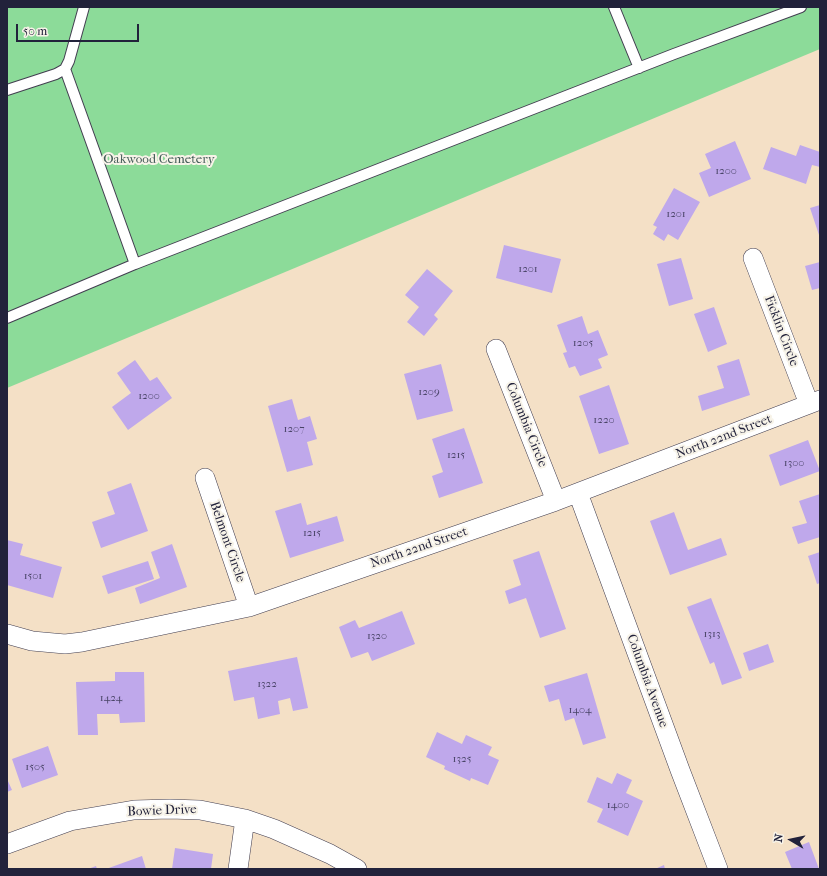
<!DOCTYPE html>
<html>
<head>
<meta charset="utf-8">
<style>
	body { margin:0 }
	#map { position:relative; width:827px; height:876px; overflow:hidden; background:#f4e0c6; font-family:"IM FELL French Canon",serif }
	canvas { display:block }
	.frame { position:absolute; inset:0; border:8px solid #22223b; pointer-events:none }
	.north { position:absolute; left:771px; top:820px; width:40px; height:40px; -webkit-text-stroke:3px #f7f3e8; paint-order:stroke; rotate:279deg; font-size:11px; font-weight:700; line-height:16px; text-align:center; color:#22223b }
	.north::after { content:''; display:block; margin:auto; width:14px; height:18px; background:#22223b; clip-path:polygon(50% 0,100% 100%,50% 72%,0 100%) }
	.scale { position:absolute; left:16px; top:24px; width:123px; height:18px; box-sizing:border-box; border:2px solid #22223b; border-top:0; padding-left:5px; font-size:12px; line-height:14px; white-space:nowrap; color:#22223b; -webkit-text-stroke:3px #f7f3e8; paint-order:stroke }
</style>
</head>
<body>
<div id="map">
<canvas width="827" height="876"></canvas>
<div class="frame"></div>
<div class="north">N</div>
<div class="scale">50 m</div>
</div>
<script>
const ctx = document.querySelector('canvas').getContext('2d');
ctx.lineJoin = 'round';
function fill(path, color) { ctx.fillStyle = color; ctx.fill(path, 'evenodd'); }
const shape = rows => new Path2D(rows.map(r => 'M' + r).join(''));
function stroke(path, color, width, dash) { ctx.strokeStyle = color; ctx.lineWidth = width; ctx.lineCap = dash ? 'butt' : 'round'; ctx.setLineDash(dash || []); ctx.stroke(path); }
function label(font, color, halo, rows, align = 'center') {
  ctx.font = font + ' "IM FELL French Canon",serif'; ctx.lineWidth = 4; ctx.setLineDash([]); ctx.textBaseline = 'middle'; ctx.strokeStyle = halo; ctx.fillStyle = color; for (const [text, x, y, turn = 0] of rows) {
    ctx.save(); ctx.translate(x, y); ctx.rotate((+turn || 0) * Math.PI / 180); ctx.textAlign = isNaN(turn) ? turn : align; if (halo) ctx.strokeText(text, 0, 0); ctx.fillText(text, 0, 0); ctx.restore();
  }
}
fill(shape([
	[7,7,820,7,820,49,7,388]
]), '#8cdb99');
fill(shape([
	[735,141,751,179,709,197,699,173,711,168,705,154],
	[800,145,820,152,820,167,812,165,806,184,763,169,771,147,796,156],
	[674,188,700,202,678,240,668,234,664,241,653,234,657,227,653,225],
	[820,205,820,238,810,208],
	[504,245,561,259,552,293,496,278],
	[681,258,693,299,669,306,657,264],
	[820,262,820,288,812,290,805,266],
	[427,269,453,291,434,315,438,319,424,336,407,322,419,307,405,295],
	[714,307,727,344,708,352,694,314],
	[582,316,588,334,598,330,608,355,598,359,602,368,580,376,575,366,569,368,563,353,567,352,557,325],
	[739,359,750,395,702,411,698,396,724,388,717,366],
	[135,360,150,381,157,377,172,398,128,430,112,407,131,393,117,373],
	[441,364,453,411,417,420,404,374],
	[609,385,629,444,599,454,579,396],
	[292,399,298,420,310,416,317,439,307,442,313,465,287,472,268,406],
	[464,428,483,483,439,498,432,476,443,472,432,439],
	[808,440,820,471,780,486,769,455],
	[131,483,148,531,101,548,92,522,115,514,107,492],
	[820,494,820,537,798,544,792,527,807,523,799,501],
	[301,503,307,525,337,516,344,541,290,558,275,511],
	[674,512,688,550,721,538,727,555,670,575,650,521],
	[7,540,23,544,20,555,62,567,53,598,7,585],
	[172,544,187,587,140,604,135,588,160,578,151,552],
	[539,551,566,629,540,638,526,598,509,604,505,591,521,585,513,560],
	[820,552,820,583,817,584,808,556],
	[148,561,154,579,108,594,102,576],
	[711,598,742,678,722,685,714,662,710,664,687,607],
	[402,611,415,644,372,661,368,652,351,658,339,627,355,620,359,628],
	[768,644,774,662,749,671,743,653],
	[297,657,308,708,293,711,290,698,278,701,280,714,258,719,254,697,234,701,228,671],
	[115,672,144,672,145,722,120,723,119,714,97,714,98,735,78,735,76,682,115,681],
	[587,673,606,738,583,745,574,718,565,721,559,699,549,702,544,686],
	[437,732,462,744,466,735,492,747,488,755,499,760,488,785,471,778,470,781,444,769,445,766,426,757],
	[48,746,58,775,22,788,12,759],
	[617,773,632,780,626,793,643,801,628,836,597,822,603,809,587,802,597,777,612,784],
	[7,779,12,790,7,792],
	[809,842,819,869,792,869,785,852],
	[175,848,213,854,211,869,172,869],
	[142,856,146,869,106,869],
	[664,865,665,869,655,869],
	[96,866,97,869,88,869]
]), '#bfa8eb');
const service = shape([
	[614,7,639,68],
	[65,69,135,264],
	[7,90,56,74,65,69,69,61,84,7],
	[7,318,135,264,674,54,801,7]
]);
const minor = shape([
	[753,258,809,404],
	[496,349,556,501],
	[205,478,249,607],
	[578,493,680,770,718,869],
	[7,634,32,641,65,644,82,642,249,607,556,501,820,400],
	[7,844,70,821,134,810,170,809,200,810,245,819,274,829,330,854,357,869],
	[238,869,245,819]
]);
stroke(service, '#423e50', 12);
stroke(minor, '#423e50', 20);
stroke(service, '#fff', 10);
stroke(minor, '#fff', 19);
label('11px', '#494467', null, [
	["1200",726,171],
	["1201",676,214],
	["1201",528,269],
	["1205",583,343],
	["1209",429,392],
	["1200",149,396],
	["1220",604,420],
	["1207",294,429],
	["1215",456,455],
	["1300",794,463],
	["1215",312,533],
	["1501",33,576],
	["1313",712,634],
	["1320",377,636],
	["1322",267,684],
	["1424",111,698],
	["1404",580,710],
	["1325",462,759],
	["1505",35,767],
	["1400",618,805]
]);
label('13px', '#425a57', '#f7f3e8', [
	["Oakwood Cemetery",159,160]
]);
label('13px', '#22223b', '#f7f3e8', [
	["Ficklin Circle",781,331,69],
	["Columbia Circle",526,425,68],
	["North 22nd Street",724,437,-21],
	["Belmont Circle",227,542,71],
	["North 22nd Street",419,548,-19],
	["Columbia Avenue",647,681,70],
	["Bowie Drive",162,811,-2]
]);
</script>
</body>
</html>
